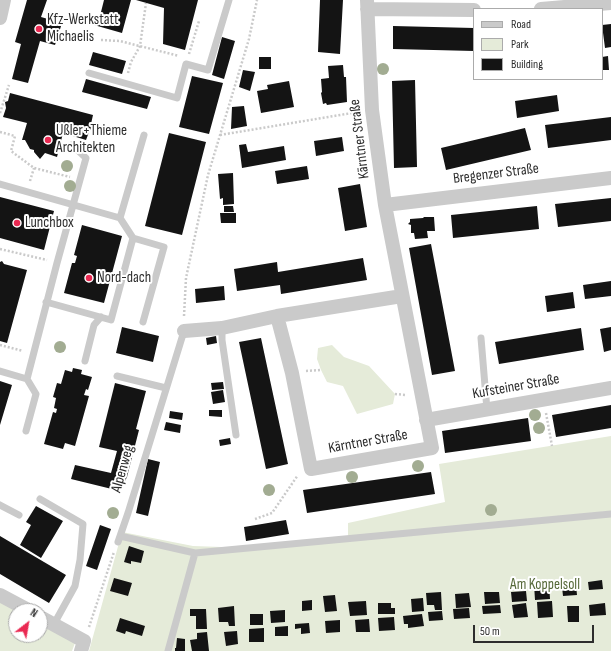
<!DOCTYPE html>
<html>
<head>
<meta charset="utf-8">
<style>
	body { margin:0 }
	#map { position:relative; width:611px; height:651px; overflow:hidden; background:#fff; font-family:"Sofia Sans Condensed",sans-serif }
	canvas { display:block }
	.legend { position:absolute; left:473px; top:8px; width:130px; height:72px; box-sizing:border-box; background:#fff; border:1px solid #ababab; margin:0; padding:5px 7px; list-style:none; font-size:12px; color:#2d2d2d }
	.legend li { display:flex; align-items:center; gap:8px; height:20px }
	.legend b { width:20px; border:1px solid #ababab }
	.north { position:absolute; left:8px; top:603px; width:40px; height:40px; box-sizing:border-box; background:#fff; border:1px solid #ababab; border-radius:50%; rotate:31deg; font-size:11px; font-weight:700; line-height:16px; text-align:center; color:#2d2d2d }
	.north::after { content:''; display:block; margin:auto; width:14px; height:18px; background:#ea2952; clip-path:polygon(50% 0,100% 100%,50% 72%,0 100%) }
	.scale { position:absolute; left:473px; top:625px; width:121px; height:18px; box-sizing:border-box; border:2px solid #2d2d2d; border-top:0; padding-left:5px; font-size:12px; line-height:14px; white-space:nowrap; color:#2d2d2d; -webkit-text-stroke:3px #fff; paint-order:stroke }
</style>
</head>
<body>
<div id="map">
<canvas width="611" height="651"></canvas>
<ul class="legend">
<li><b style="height:5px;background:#cacaca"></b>Road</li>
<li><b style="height:11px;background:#e5ebd9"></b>Park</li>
<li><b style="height:11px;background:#141414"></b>Building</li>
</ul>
<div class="north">N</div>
<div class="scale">50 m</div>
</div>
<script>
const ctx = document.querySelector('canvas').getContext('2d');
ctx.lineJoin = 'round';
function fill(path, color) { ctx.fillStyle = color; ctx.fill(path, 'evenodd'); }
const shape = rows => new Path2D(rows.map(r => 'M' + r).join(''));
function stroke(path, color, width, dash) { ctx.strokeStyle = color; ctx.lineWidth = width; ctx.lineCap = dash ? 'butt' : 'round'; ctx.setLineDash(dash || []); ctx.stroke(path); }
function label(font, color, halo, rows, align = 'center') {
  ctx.font = font + ' "Sofia Sans Condensed",sans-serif'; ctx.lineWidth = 4; ctx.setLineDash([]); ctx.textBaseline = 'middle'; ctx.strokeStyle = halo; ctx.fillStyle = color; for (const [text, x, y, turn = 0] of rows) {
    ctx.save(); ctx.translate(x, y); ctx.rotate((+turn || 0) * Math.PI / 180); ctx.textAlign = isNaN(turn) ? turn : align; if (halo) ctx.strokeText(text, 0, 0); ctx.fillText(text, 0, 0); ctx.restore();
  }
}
fill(shape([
	[332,345,344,357,369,366,395,394,393,404,357,414,343,386,327,382,321,370,317,359,318,348],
	[611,436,611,511,348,536,348,523,445,502,439,464],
	[611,513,611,651,89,651,122,532,193,546,222,547,244,549],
	[0,601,16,611,16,635,40,635,40,624,75,643,72,651,0,651]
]), '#e5ebd9');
fill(shape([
	[27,0,47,0,41,17,62,23,55,45,40,41,28,83,12,79,21,44,15,42],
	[104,0,131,0,122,33,94,25,97,15,100,16],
	[136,0,198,0,185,50,163,44,164,8],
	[320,0,343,0,340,54,318,52],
	[611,24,611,47,605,48,602,25],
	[393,26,474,28,474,51,393,49],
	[222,37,235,41,224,79,212,75],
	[93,52,126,61,122,74,89,65],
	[608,56,609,70,602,70,602,57],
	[259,57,271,57,271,69,259,69],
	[343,65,344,77,346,77,347,102,327,105,326,103,323,104,321,93,322,92,321,79,329,78,328,66],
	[243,70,255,72,250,91,239,87],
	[192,76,223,83,209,134,179,127],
	[86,79,151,97,147,109,82,92],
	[415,80,417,167,394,168,392,81],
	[289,81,294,107,261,113,257,91,268,89,267,85],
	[10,93,93,115,91,124,93,126,89,132,86,140,63,133,57,157,45,153,40,159,34,152,34,150,30,149,25,140,22,140,27,123,3,117,6,108,5,102,8,101],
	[557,95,559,111,517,118,515,101],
	[244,106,247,126,231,129,232,107],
	[611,117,611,140,548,148,545,125],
	[525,128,531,150,446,170,441,148],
	[169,133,206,142,182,235,145,226],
	[342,137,344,151,316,156,314,141],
	[246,144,248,152,284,146,286,160,242,168,239,145],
	[307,166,309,179,277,184,275,171],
	[233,173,234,204,223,205,223,198,220,199,218,174],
	[360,184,367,227,345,231,338,188],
	[0,197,54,211,44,250,0,238],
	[611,198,611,221,558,227,555,204],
	[224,206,233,206,234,212,224,212],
	[537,206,539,229,453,238,451,215],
	[220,213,236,213,236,223,221,223],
	[424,217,434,217,435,231,427,231,428,238,415,239,414,233,411,233,411,225,408,224,410,222,410,219,423,218],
	[82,225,122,236,104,303,64,293,72,263,75,263,77,256,74,255],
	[431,244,455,371,432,375,409,248],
	[363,258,367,280,281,294,280,285,237,291,234,269,277,262,278,272],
	[2,261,4,264,27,270,7,343,0,341,0,262],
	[611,281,611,296,585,299,583,285],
	[224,286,225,300,196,303,195,289],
	[573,292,575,308,547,312,545,296],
	[122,327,159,336,153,362,116,353],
	[611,327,611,350,604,352,600,329],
	[581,328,584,350,499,364,495,342],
	[216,336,217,343,207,345,206,338],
	[261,338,288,464,266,469,239,342],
	[73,368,82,370,81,374,92,377,88,390,86,389,84,395,89,396,75,446,65,443,63,449,44,444,53,412,56,413,57,409,54,408,56,398,53,397,57,383,61,384,65,370,72,372],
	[0,381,12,385,0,425],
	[223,382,224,389,212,390,211,383],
	[115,383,146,391,136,429,139,430,127,477,120,491,71,479,75,465,111,473,117,451,99,447],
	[223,390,225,402,213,404,211,392],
	[611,405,611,428,556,437,552,415],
	[209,410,222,410,222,417,209,416],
	[170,411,183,413,182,420,169,418],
	[528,418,531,441,445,453,442,431],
	[166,422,181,425,180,433,164,430],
	[230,438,231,444,220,446,219,440],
	[148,459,160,462,148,516,136,513],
	[431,472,435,494,307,513,303,490],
	[36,506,63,521,41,558,20,545,31,525,26,522],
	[286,520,289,534,246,541,244,527],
	[100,525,111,529,97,570,86,566],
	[0,536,66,575,49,603,0,574],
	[129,546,144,551,141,563,131,561,131,564,124,562],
	[114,578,132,583,128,596,110,591],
	[602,580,603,589,589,590,588,582],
	[549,583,550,599,535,600,534,584],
	[576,585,577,595,563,596,562,587],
	[526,591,527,601,512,602,511,592],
	[441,592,442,610,435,610,434,605,427,605,426,593],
	[484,592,499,592,500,603,485,604],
	[469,593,471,607,456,608,455,594],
	[335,595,337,611,325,612,323,596],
	[423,598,424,611,412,612,411,599],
	[312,600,312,610,302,611,302,601],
	[366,601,367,615,350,616,348,602],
	[552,601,553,617,538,618,537,602],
	[378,603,391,603,391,608,395,608,395,614,378,614],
	[526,603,528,617,514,618,512,605],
	[605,603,606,615,590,616,589,605],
	[500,605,501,613,483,614,482,606],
	[234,606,235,626,229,626,228,622,219,622,218,608],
	[567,606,579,606,579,622,568,622],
	[469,608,470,618,454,619,453,609],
	[190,609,206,609,207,629,196,629,196,616,190,616],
	[285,610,285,622,271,623,270,611],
	[442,611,443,620,429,621,428,612],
	[250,614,263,614,263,625,250,625],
	[422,614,424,626,408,628,408,624,404,624,403,616],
	[394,617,395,630,379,631,378,618],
	[120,618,145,626,142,636,126,631,125,634,116,631],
	[369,619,370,632,356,632,355,620],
	[340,620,340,632,326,633,325,621],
	[309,623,310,633,301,634,301,628,295,629,295,624],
	[288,626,288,636,275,636,275,627],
	[264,628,264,642,249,642,249,629],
	[237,631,238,644,226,646,224,632],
	[207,632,209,651,192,651,190,640,197,639,197,633],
	[177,638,185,639,185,651,175,651,175,648,176,648]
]), '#141414');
stroke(shape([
	[101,40,120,41,179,56],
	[189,54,199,21],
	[128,73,131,62,140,46,146,3],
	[0,113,9,85],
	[0,132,15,136,11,151,34,168,70,177],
	[220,135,358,112],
	[30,181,34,168],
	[0,249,47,260],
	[184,316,186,278,208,175,249,39,257,0],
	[0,345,23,351],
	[306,371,321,370],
	[395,394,406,395],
	[546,413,552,446],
	[255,519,272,513,298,475],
	[89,627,114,552]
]), '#cacaca', 2.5, [2, 2]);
stroke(shape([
	[89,73,177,98,186,64,208,70,229,0],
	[0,184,120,218],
	[133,238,164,247,143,322],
	[46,302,111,320,133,238,120,218,144,135],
	[222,328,222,340,236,435],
	[481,338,487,410],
	[85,361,94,325,101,317],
	[0,371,27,379,57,263,86,158,72,145],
	[117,376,166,388],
	[26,431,36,394,27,379],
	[40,499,83,524,80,560,75,586,54,624],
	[0,505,19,515],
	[120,536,195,553,611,514],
	[118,542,128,513,184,331],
	[168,651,195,553]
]), '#cacaca', 7);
stroke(shape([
	[367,9,474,10],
	[541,9,611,3],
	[0,18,4,0],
	[385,205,611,178],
	[277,316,292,373,311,469,432,448,385,205,372,110,367,0],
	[184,331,222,328,277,316,402,296],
	[426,420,611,388],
	[0,595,30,611],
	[40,617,84,641,81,651]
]), '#cacaca', 14);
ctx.fillStyle = '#a2ac92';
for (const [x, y] of [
	[383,69],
	[67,166],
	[70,186],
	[60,347],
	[535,415],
	[539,428],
	[418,466],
	[352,477],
	[269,490],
	[491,510],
	[113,513]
]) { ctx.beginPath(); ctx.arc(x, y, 6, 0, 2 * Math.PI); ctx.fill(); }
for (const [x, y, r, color] of [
	[39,29,4,"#ea2952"],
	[48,140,4,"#ea2952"],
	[17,223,4,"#ea2952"],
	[89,278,4,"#ea2952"]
]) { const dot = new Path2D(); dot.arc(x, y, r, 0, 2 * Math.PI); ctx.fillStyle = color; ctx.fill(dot); stroke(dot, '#fff', 1.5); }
label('15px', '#2d2d2d', '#fff', [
	["Kfz-Werkstatt",47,20],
	["Michaelis",47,37],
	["Ußler+Thieme",56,131],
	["Architekten",56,148],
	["Lunchbox",25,223],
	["Nord-dach",97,278]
], 'left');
label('15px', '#2d2d2d', '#fff', [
	["Kärntner Straße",360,139,-97],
	["Bregenzer Straße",496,174,-7],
	["Kufsteiner Straße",516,387,-10],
	["Kärntner Straße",368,442,-10],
	["Alpenweg",123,469,-74]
]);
label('15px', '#566939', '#fff', [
	["Am Koppelsoll",545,585]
]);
</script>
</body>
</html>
